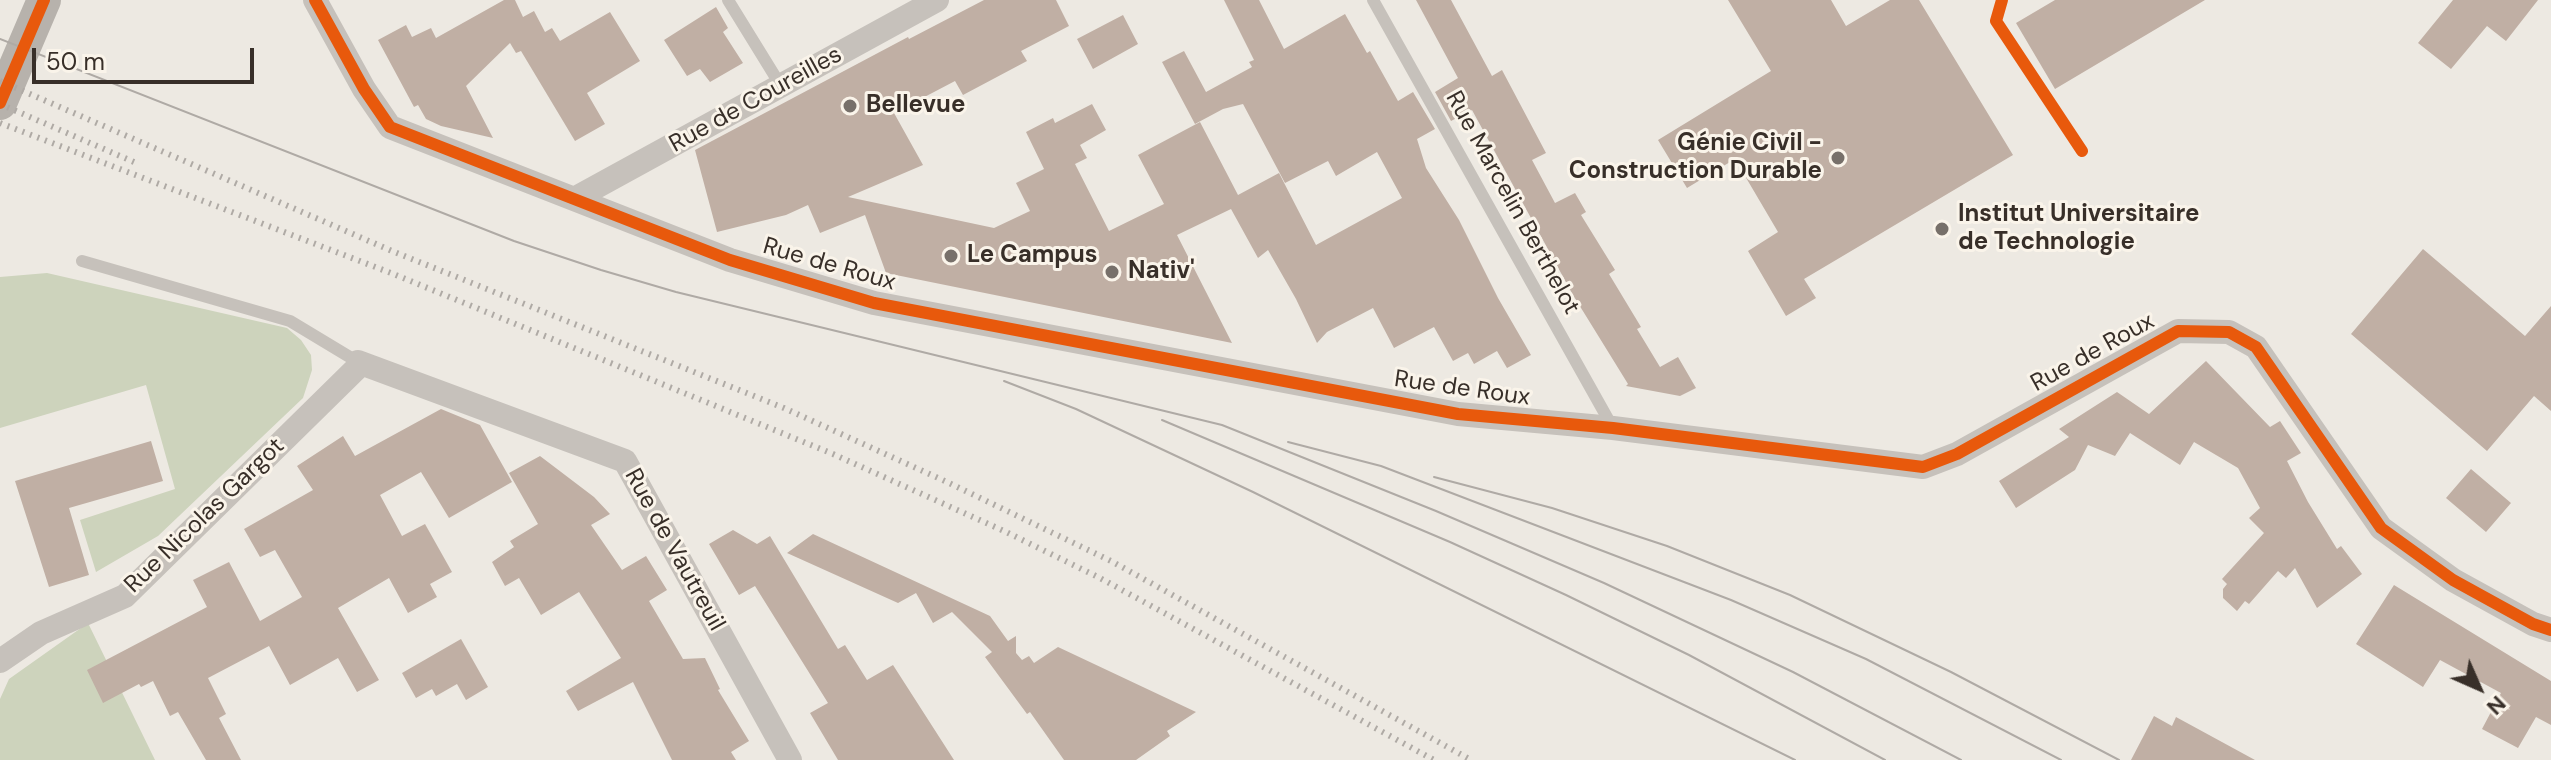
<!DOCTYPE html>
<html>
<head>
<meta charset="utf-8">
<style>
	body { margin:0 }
	#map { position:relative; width:2551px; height:760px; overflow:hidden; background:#ede9e2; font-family:"DM Sans",sans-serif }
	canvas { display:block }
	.north { position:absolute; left:2439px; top:648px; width:80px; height:80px; -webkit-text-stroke:6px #faf4ea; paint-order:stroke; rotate:135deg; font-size:22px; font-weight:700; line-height:32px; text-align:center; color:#382f29 }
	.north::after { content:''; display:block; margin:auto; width:28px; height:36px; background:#382f29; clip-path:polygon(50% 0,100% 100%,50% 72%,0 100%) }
	.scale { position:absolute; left:32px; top:48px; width:222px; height:36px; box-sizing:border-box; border:4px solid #382f29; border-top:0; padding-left:10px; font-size:24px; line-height:28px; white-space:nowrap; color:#382f29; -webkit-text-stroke:6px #faf4ea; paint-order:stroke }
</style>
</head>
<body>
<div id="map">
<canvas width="2551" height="760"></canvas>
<div class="north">N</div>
<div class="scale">50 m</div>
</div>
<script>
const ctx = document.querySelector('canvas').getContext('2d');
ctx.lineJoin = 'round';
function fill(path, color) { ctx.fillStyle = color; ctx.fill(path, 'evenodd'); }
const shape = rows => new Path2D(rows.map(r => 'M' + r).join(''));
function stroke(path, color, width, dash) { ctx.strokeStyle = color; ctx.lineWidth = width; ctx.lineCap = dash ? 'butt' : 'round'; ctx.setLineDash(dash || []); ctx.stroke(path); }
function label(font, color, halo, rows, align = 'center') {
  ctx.font = font + ' "DM Sans",sans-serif'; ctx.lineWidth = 6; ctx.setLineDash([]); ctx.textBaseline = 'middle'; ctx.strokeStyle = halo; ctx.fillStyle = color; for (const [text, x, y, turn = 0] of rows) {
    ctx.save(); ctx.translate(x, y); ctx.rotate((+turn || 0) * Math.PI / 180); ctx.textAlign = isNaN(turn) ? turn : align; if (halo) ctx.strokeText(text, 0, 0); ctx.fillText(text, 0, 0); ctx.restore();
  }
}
fill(shape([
	[47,273,287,328,301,340,311,355,312,370,303,398,158,536,96,572,80,520,175,489,146,385,0,428,0,277],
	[88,623,155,760,0,760,0,699,9,679]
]), '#cdd3bc');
fill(shape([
	[504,0,515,0,523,17,534,11,545,32,552,28,560,41,610,12,640,61,587,93,605,124,575,141,521,51,516,53,510,43,466,86,493,138,441,126,426,119,418,105,414,107,378,40,406,25,412,37,431,28,436,38],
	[984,0,1056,0,1069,26,1021,51,1027,61,963,95,955,81,894,113,923,165,848,197,994,228,1030,211,1016,183,1044,169,1026,132,1053,118,1055,123,1092,104,1106,130,1080,145,1087,158,1075,164,1109,231,1164,204,1138,155,1200,122,1238,195,1279,173,1316,245,1402,198,1377,152,1336,176,1328,161,1285,183,1243,104,1223,109,1195,124,1162,62,1184,51,1206,92,1252,67,1249,62,1254,60,1224,0,1259,0,1284,49,1345,14,1367,53,1370,51,1398,101,1413,92,1435,129,1417,139,1426,168,1459,220,1498,298,1531,355,1507,368,1497,351,1474,364,1468,353,1453,361,1434,327,1394,348,1373,308,1327,332,1317,343,1296,299,1268,250,1258,258,1231,209,1177,235,1232,343,886,273,865,215,820,233,808,205,786,215,717,232,695,150,908,37,909,39],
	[1416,0,1451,0,1492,76,1502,70,1546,153,1532,160,1555,203,1575,193,1586,212,1581,215,1615,270,1609,274,1641,327,1637,329,1660,367,1678,357,1696,388,1680,396,1626,386,1628,384,1573,295,1472,110,1451,121,1435,92,1458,78],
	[1728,0,1831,0,1846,26,1890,0,1919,0,2013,155,1804,279,1816,298,1786,316,1748,251,1778,232,1735,159,1687,188,1658,140,1771,71],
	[2055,0,2205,0,2055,89,2016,23],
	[2453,0,2538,0,2506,41,2487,26,2451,69,2418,43],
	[716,7,728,28,723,32,743,63,710,82,700,69,687,76,664,40],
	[1123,15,1138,44,1093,69,1077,39],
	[2423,249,2525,336,2551,306,2551,411,2534,396,2487,451,2351,334],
	[2206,361,2270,427,2280,421,2301,453,2287,461,2308,502,2337,549,2341,546,2362,574,2317,608,2295,568,2286,578,2278,571,2249,604,2245,601,2237,611,2223,598,2223,589,2227,584,2222,579,2264,533,2249,518,2260,508,2238,468,2194,442,2180,465,2130,433,2115,456,2088,445,2075,470,2016,508,1999,481,2069,437,2059,429,2117,392,2149,414],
	[441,409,480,425,512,482,449,518,421,472,380,495,402,536,425,524,452,572,430,584,437,597,408,613,389,578,338,608,379,680,357,692,338,658,290,685,269,646,208,678,226,714,219,718,241,760,206,760,178,712,170,716,153,681,141,687,139,684,103,703,87,670,207,607,193,580,229,562,260,621,302,597,275,550,260,557,244,529,313,490,297,466,343,436,355,456],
	[151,441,163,481,69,508,89,575,49,587,15,481],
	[540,456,594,497,610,514,591,525,622,570,646,556,667,590,649,601,683,659,705,658,720,689,718,690,749,741,731,752,736,760,672,760,633,682,578,711,566,691,621,658,579,592,541,615,519,578,505,586,492,562,514,547,510,541,538,524,509,473],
	[2471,469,2511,503,2486,532,2446,498],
	[733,530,757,544,770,536,838,649,845,645,867,680,893,665,954,760,838,760,810,713,828,703,755,586,739,595,709,544],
	[813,534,990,616,1008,641,1016,636,1016,653,1022,660,1029,656,1034,663,1058,647,1196,712,1167,731,1170,736,1136,760,1064,760,1030,712,1027,714,985,657,992,652,952,612,933,623,916,593,898,603,787,553],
	[2394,585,2551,681,2551,725,2536,717,2518,748,2482,729,2501,693,2440,660,2423,687,2356,644],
	[461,639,488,687,466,700,457,684,436,696,432,689,416,698,402,673],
	[2154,716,2172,726,2176,717,2255,760,2131,760]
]), '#c0afa4');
stroke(shape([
	[728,0,781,86],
	[1373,0,1613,428],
	[82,261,290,321,358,362]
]), '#c6c1bb', 12);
stroke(shape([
	[315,0,364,89,390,127,730,260,874,303,1458,414,1613,428,1923,467,1957,454,2178,331,2229,332,2256,347,2381,528,2453,580,2533,624,2551,630],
	[574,199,937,0],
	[358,362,625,461,790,760],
	[0,661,41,633,125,596,361,364]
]), '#c6c1bb', 24);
stroke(shape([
	[0,103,44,0]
]), '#b7b2ac', 34);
stroke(shape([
	[0,39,514,241,601,270,676,292,1222,425,1436,511,1604,583,1793,672,1961,760],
	[1004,381,1076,409,1253,492,1795,760],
	[1162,420,1450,542,1566,595,1689,655,1885,760],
	[1288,442,1381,466,1731,600,1866,659,2061,760],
	[1434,477,1552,508,1667,546,1790,595,1951,672,2119,760]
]), '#afaaa5', 2);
stroke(shape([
	[0,81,392,251,784,408,947,482,1111,561,1471,760],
	[0,104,134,162],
	[0,123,391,273,833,454,1004,531,1100,578,1434,760]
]), '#afaaa5', 6, [2, 6]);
stroke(shape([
	[315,0,364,89,390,127,730,260,874,303,1458,414,1613,428,1923,467,1957,454,2178,331,2229,332,2256,347,2381,528,2453,580,2533,624,2551,630],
	[2002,0,1996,21,2082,151],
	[0,103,44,0]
]), '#e8590c', 12);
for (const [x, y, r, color] of [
	[850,106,8,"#77706a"],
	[1838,158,8,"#77706a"],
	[1942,229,8,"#77706a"],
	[951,256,8,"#77706a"],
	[1112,272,8,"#77706a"]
]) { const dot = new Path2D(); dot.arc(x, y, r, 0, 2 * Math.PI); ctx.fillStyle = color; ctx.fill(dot); stroke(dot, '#faf4ea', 3); }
label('24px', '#382f29', '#faf4ea', [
	["Rue de Coureilles",756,100,-29],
	["Rue Marcelin Berthelot",1512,203,61],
	["Rue de Roux",829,265,16],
	["Rue de Roux",2093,353,-29],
	["Rue de Roux",1462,389,8],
	["Rue Nicolas Gargot",205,516,-44],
	["Rue de Vautreuil",674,550,61]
]);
label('bold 24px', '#382f29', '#faf4ea', [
	["Bellevue",866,106],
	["Génie Civil -",1822,144,"right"],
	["Construction Durable",1822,172,"right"],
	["Institut Universitaire",1958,215],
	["de Technologie",1958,243],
	["Le Campus",967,256],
	["Nativ'",1128,272]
], 'left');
</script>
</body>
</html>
